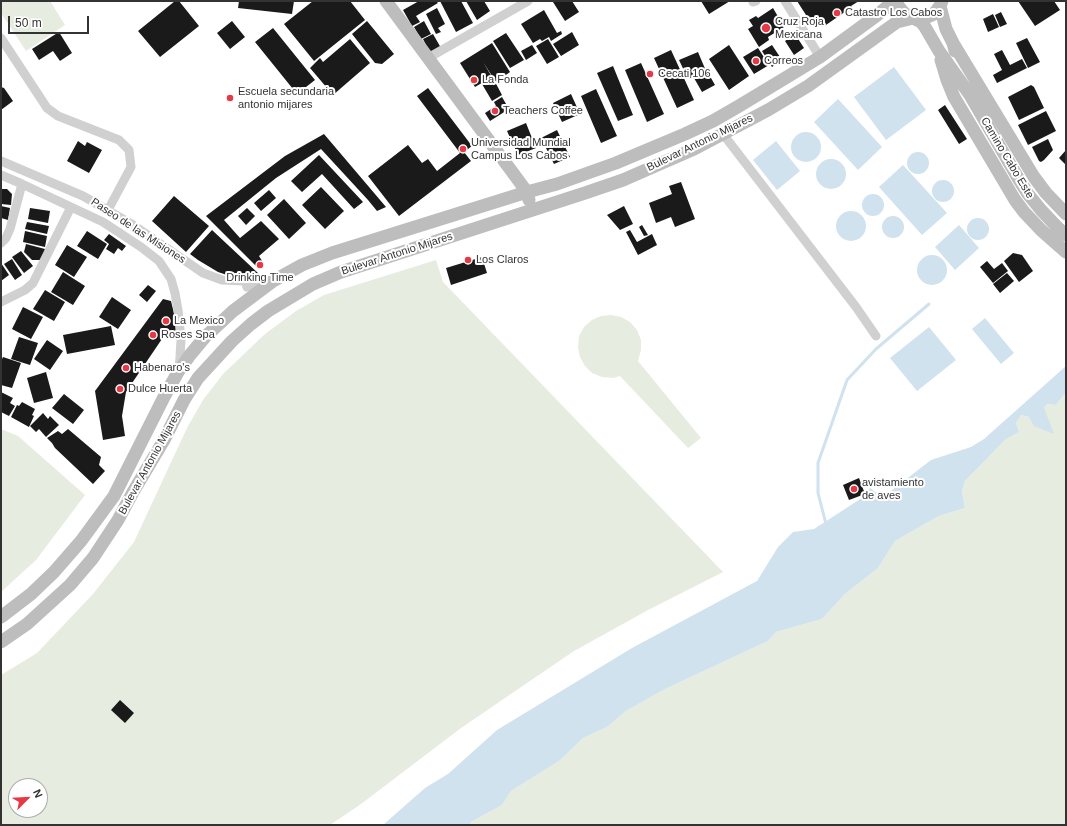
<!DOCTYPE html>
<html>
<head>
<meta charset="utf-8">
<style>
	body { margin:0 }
	#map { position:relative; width:1067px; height:826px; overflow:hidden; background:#fff; font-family:Arial,sans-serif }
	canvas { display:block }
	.frame { position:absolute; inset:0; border:2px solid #333; pointer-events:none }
	.north { position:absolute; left:8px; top:778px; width:40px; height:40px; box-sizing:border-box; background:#fff; border:1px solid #adadad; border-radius:50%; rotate:66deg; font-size:11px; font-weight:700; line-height:16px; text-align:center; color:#333 }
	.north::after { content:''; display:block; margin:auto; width:14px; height:18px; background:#e63946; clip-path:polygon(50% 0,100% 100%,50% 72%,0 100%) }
	.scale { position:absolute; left:8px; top:16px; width:81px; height:18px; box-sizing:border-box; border:2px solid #333; border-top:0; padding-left:5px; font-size:12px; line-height:14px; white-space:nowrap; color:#333; -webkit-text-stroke:3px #fff; paint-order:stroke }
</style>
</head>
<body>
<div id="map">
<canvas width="1067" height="826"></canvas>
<div class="frame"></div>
<div class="north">N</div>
<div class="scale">50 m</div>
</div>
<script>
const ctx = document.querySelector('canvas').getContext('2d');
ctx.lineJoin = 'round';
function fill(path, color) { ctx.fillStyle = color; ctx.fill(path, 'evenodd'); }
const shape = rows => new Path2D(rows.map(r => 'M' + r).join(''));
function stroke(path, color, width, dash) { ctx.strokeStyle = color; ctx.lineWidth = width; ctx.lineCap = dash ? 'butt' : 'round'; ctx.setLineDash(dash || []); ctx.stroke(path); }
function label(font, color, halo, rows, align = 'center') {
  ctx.font = font + ' Arial,sans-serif'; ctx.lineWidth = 4; ctx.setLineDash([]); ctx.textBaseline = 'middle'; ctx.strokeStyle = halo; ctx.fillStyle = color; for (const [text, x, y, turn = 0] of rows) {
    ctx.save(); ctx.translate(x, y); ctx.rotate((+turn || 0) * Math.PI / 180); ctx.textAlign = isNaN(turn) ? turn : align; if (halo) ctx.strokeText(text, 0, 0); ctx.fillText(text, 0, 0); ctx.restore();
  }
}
fill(shape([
	[1,1,50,1,65,25,26,51,1,13],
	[436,260,443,282,723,572,650,609,574,651,461,728,361,804,330,825,1,825,1,675,37,653,93,594,134,542,187,428,203,400,223,374,265,334,296,311,324,295],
	[16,786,40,786,40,810,16,810],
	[611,315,621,317,630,322,637,330,641,340,641,350,638,361,701,438,688,448,620,376,613,378,602,377,592,373,585,366,580,357,578,347,579,336,584,327,592,320,601,316],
	[1066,392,1066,825,469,825,471,822,502,805,511,791,559,761,583,738,607,727,626,711,665,689,768,641,776,632,822,619,845,594,878,568,895,541,939,516,965,508,962,491,965,481,1005,440,1019,432,1016,423,1021,415,1029,417,1044,408,1047,404,1056,405],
	[1,429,18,436,85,495,36,560,1,592]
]), '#e6ecdf');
fill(shape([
	[894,67,926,110,886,140,854,97],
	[838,99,882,147,858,170,814,122],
	'791 147a15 15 0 1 1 30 0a15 15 0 1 1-30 0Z',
	[776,141,800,171,777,190,753,160],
	'907 163a11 11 0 1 1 22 0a11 11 0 1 1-22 0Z',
	'816 174a15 15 0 1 1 30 0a15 15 0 1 1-30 0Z',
	[903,165,947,213,922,235,879,187],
	'932 191a11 11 0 1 1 22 0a11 11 0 1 1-22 0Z',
	'862 205a11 11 0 1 1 22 0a11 11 0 1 1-22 0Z',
	'836 226a15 15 0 1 1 30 0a15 15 0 1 1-30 0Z',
	'882 227a11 11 0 1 1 22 0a11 11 0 1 1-22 0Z',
	'967 229a11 11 0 1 1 22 0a11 11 0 1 1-22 0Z',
	[959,225,979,248,955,270,935,247],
	'917 270a15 15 0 1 1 30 0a15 15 0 1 1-30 0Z',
	[985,318,1014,353,1001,364,972,329],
	[929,327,956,360,917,391,890,358],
	[1066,366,1066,392,1056,405,1047,404,1044,408,1054,434,1034,426,1029,417,1021,415,1016,423,1019,432,1005,440,965,481,962,491,965,508,939,516,895,541,878,568,845,594,822,619,776,632,768,641,665,689,626,711,607,727,583,738,559,761,511,791,502,805,471,822,469,825,383,825,425,788,448,774,497,730,632,648,757,581,778,547,793,532,814,529,865,496,870,488,880,495,887,494,931,460,971,447,984,439]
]), '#cfe2ee');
stroke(shape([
	[826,524,818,493,818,463,847,380,876,349,929,304]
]), '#cfe2ee', 3);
fill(shape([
	[175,1,179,1,199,26,160,57,138,31],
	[239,1,294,1,292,14,238,8],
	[313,1,350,1,365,20,314,61,284,24],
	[419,1,436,1,438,3,416,16,420,22,412,26,403,10],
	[440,1,461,1,473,23,456,32],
	[466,1,484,1,490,11,477,20],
	[555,1,572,1,579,12,565,21,553,2],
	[701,1,730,1,709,14],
	[797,1,859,1,851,6,852,7,823,27,821,25,815,29],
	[1018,1,1054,1,1060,10,1035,26],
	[437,8,445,24,438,28,441,32,436,34,426,14],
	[773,8,784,27,768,37,769,40,759,47,748,29,753,26,749,20,756,16,758,18],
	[544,10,557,33,561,31,562,34,551,41,549,37,542,41,540,39,533,43,521,24],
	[1001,12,1007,24,1000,27,995,15],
	[993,14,999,27,988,32,983,19],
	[232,21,245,37,230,49,217,33],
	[367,21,394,54,382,64,375,63,352,34],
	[424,21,431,34,421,39,414,27],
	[273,28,315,80,297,94,255,42],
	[59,32,72,53,60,61,53,51,39,60,32,49],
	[572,32,579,45,561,56,553,44],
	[506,33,524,60,510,68,493,41],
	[433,34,441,48,430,53,423,39],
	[795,34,804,48,794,55,785,41],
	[1027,38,1040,62,1028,68,1016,43],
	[350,39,370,63,333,95,310,68,320,58,323,62],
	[548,39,559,57,547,64,536,46],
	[492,43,510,72,496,82,483,62,492,77,475,87,460,63],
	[532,45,537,53,526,60,521,51],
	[729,45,749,76,729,90,709,59],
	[772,45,782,60,772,67,762,51],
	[758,48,769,65,754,74,743,57],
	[671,50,694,100,677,108,654,58],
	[1002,50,1010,65,1022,59,1027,68,997,83,993,75,1002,70,994,54],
	[698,52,706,71,688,79,679,60],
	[641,63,664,114,647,122,625,70],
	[613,66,633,115,618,121,597,73],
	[707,71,715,85,702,92,694,78],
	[493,78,502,95,492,101,482,84],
	[1031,85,1034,87,1044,108,1019,120,1008,97],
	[1,87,4,88,13,101,1,110],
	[428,88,472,146,464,152,471,161,399,216,368,176,408,145,422,163,428,159,437,171,460,153,417,96],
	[596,89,617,136,601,143,581,96],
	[571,94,580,114,562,122,553,103],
	[502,97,509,109,490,121,485,113,496,106,494,102],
	[945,105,967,139,959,144,938,110],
	[1046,111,1056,131,1028,145,1018,125],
	[526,123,536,148,518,155,507,131],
	[557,130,570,157,554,164,541,138],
	[324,134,386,207,377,211,368,200,321,149,276,178,224,220,240,238,261,221,279,239,259,256,264,264,259,269,206,216,285,156],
	[1048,139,1053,150,1044,160,1041,162,1039,161,1032,147],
	[78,141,85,146,87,142,102,150,89,173,67,161],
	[1066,150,1066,165,1059,158],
	[319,155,363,202,354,209,322,174,302,192,291,181],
	[681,182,695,219,675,227,671,217,656,223,649,203,672,194,669,186],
	[321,187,344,211,325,229,302,205],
	[1,189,7,189,12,194,11,205,1,204],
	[269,190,276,198,261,211,254,203],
	[174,196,209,226,186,252,152,221],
	[284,199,306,223,289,239,267,215],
	[1,206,10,208,8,220,1,218],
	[624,206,633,224,620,230,607,215],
	[30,208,50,211,48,223,28,219],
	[247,208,255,216,246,225,238,216],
	[27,222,49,226,47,234,25,229],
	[642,225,648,235,644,236,639,227],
	[212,230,259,274,250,280,236,278,218,272,198,260,190,254],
	[630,230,637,242,652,234,657,245,638,255,626,232],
	[25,231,47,236,45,247,23,242],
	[87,231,107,244,98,259,77,246],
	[109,234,126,246,122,251,118,248,114,254,106,249,109,244,104,240],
	[26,244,45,249,43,260,32,260,24,252],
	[67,245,87,257,74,277,55,265],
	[21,251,33,266,24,273,12,257],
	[1013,253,1022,255,1033,271,1019,282,1004,261],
	[482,257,487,273,451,285,446,268],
	[12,259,22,275,15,280,4,264],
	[987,261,994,269,1002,263,1008,271,993,283,980,267],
	[1,263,9,275,1,281],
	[63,272,85,286,73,305,51,292],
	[1007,273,1014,281,1000,293,993,284],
	[148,285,156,291,147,302,139,295],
	[45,290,65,302,54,321,33,309],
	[112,297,131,310,118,329,99,317],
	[163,299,171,301,178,330,166,333,126,392,122,416,125,436,103,440,95,391],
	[23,307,43,317,31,339,12,329],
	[111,326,115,345,67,354,63,335],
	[19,337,38,343,30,365,11,359],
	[47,340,63,351,50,370,34,359],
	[3,357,21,363,12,388,1,385,1,361],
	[46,372,53,398,34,403,27,378],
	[1,392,13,398,10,403,15,406,9,416,1,412],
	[64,394,84,410,73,424,52,408],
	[22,402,35,409,32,415,34,416,29,427,11,417,17,405,19,406],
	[43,413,48,419,50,416,59,425,46,437,39,429,36,432,30,426],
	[68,429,101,457,99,465,105,471,93,484,55,448,52,443,47,438,58,431,62,434],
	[859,478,865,494,849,500,843,485],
	[120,700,134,713,125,723,111,710]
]), '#1a1a1a');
stroke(shape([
	[785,1,820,57],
	[753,2,756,1],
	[1,38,47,108,58,116,119,140,129,150,131,167,108,210],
	[428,58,528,1],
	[723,134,856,307,876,336],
	[1,161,83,196,133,225,203,273,222,280,245,281,247,287,268,282],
	[1,175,22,184,103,222,141,247,159,261,171,279,175,293,178,310,181,340,180,357,179,369],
	[1,243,6,238,10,229,22,184],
	[1,302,25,290,33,283,71,207]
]), '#d0d0d0', 9);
stroke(shape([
	[386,1,527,192,529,200],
	[896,1,899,7,904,13,910,17,918,19,925,18,934,14,940,6,942,1],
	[940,6,946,29,953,43,955,51],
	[915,19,921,22,925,27,939,51,970,95,1018,178,1028,194,1041,210,1059,229],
	[953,43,982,91,1034,177,1046,193,1066,214],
	[941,60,947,80,954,97,1015,200,1024,212,1041,230,1066,252],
	[1,617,31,594,54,572,81,541,114,496,164,397,178,372,190,355,205,337,233,311,273,281,302,265,332,253,527,192,557,184,616,163,685,134,713,121,739,106,820,57,876,16,888,6,892,1],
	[1,642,27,624,70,585,93,558,118,520,133,492,164,440,184,400,198,378,232,341,251,324,268,311,313,284,341,272,585,193,623,180,655,166,694,149,768,110,808,86,890,27,897,22,913,18]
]), '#bdbdbd', 13);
stroke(shape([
	[1059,229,1066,235]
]), '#bdbdbd', 13);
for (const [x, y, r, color] of [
	[837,13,4,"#e63946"],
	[766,28,5,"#e63946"],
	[756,61,4,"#e63946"],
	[650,74,4,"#e63946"],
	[474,80,4,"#e63946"],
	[230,98,4,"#e63946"],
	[495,111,4,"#e63946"],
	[463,149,4,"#e63946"],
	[468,260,4,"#e63946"],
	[260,265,4,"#e63946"],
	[166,321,4,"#e63946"],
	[153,335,4,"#e63946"],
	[126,368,4,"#e63946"],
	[120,389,4,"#e63946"],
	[854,489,4,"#e63946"]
]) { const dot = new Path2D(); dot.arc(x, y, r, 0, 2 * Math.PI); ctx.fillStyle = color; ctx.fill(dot); stroke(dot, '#fff', 1.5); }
label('11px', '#333', '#fff', [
	["Catastro Los Cabos",845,13],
	["Cruz Roja",775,22],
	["Mexicana",775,35],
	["Correos",764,61],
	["Cecati 106",658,74],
	["La Fonda",482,80],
	["Escuela secundaria",238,92],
	["antonio mijares",238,105],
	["Teachers Coffee",503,111],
	["Universidad Mundial",471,143],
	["Campus Los Cabos",471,156],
	["Los Claros",476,260],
	["Drinking Time",260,278,"center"],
	["La Mexico",174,321],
	["Roses Spa",161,335],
	["Habenaro's",134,368],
	["Dulce Huerta",128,389],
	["avistamiento",862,483],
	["de aves",862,496]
], 'left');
label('11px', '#333', '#fff', [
	["Bulevar Antonio Mijares",700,143,-26],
	["Camino Cabo Este",1007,158,59],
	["Paseo de las Misiones",138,231,33],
	["Bulevar Antonio Mijares",397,254,-18],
	["Bulevar Antonio Mijares",150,463,-61]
]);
</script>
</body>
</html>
